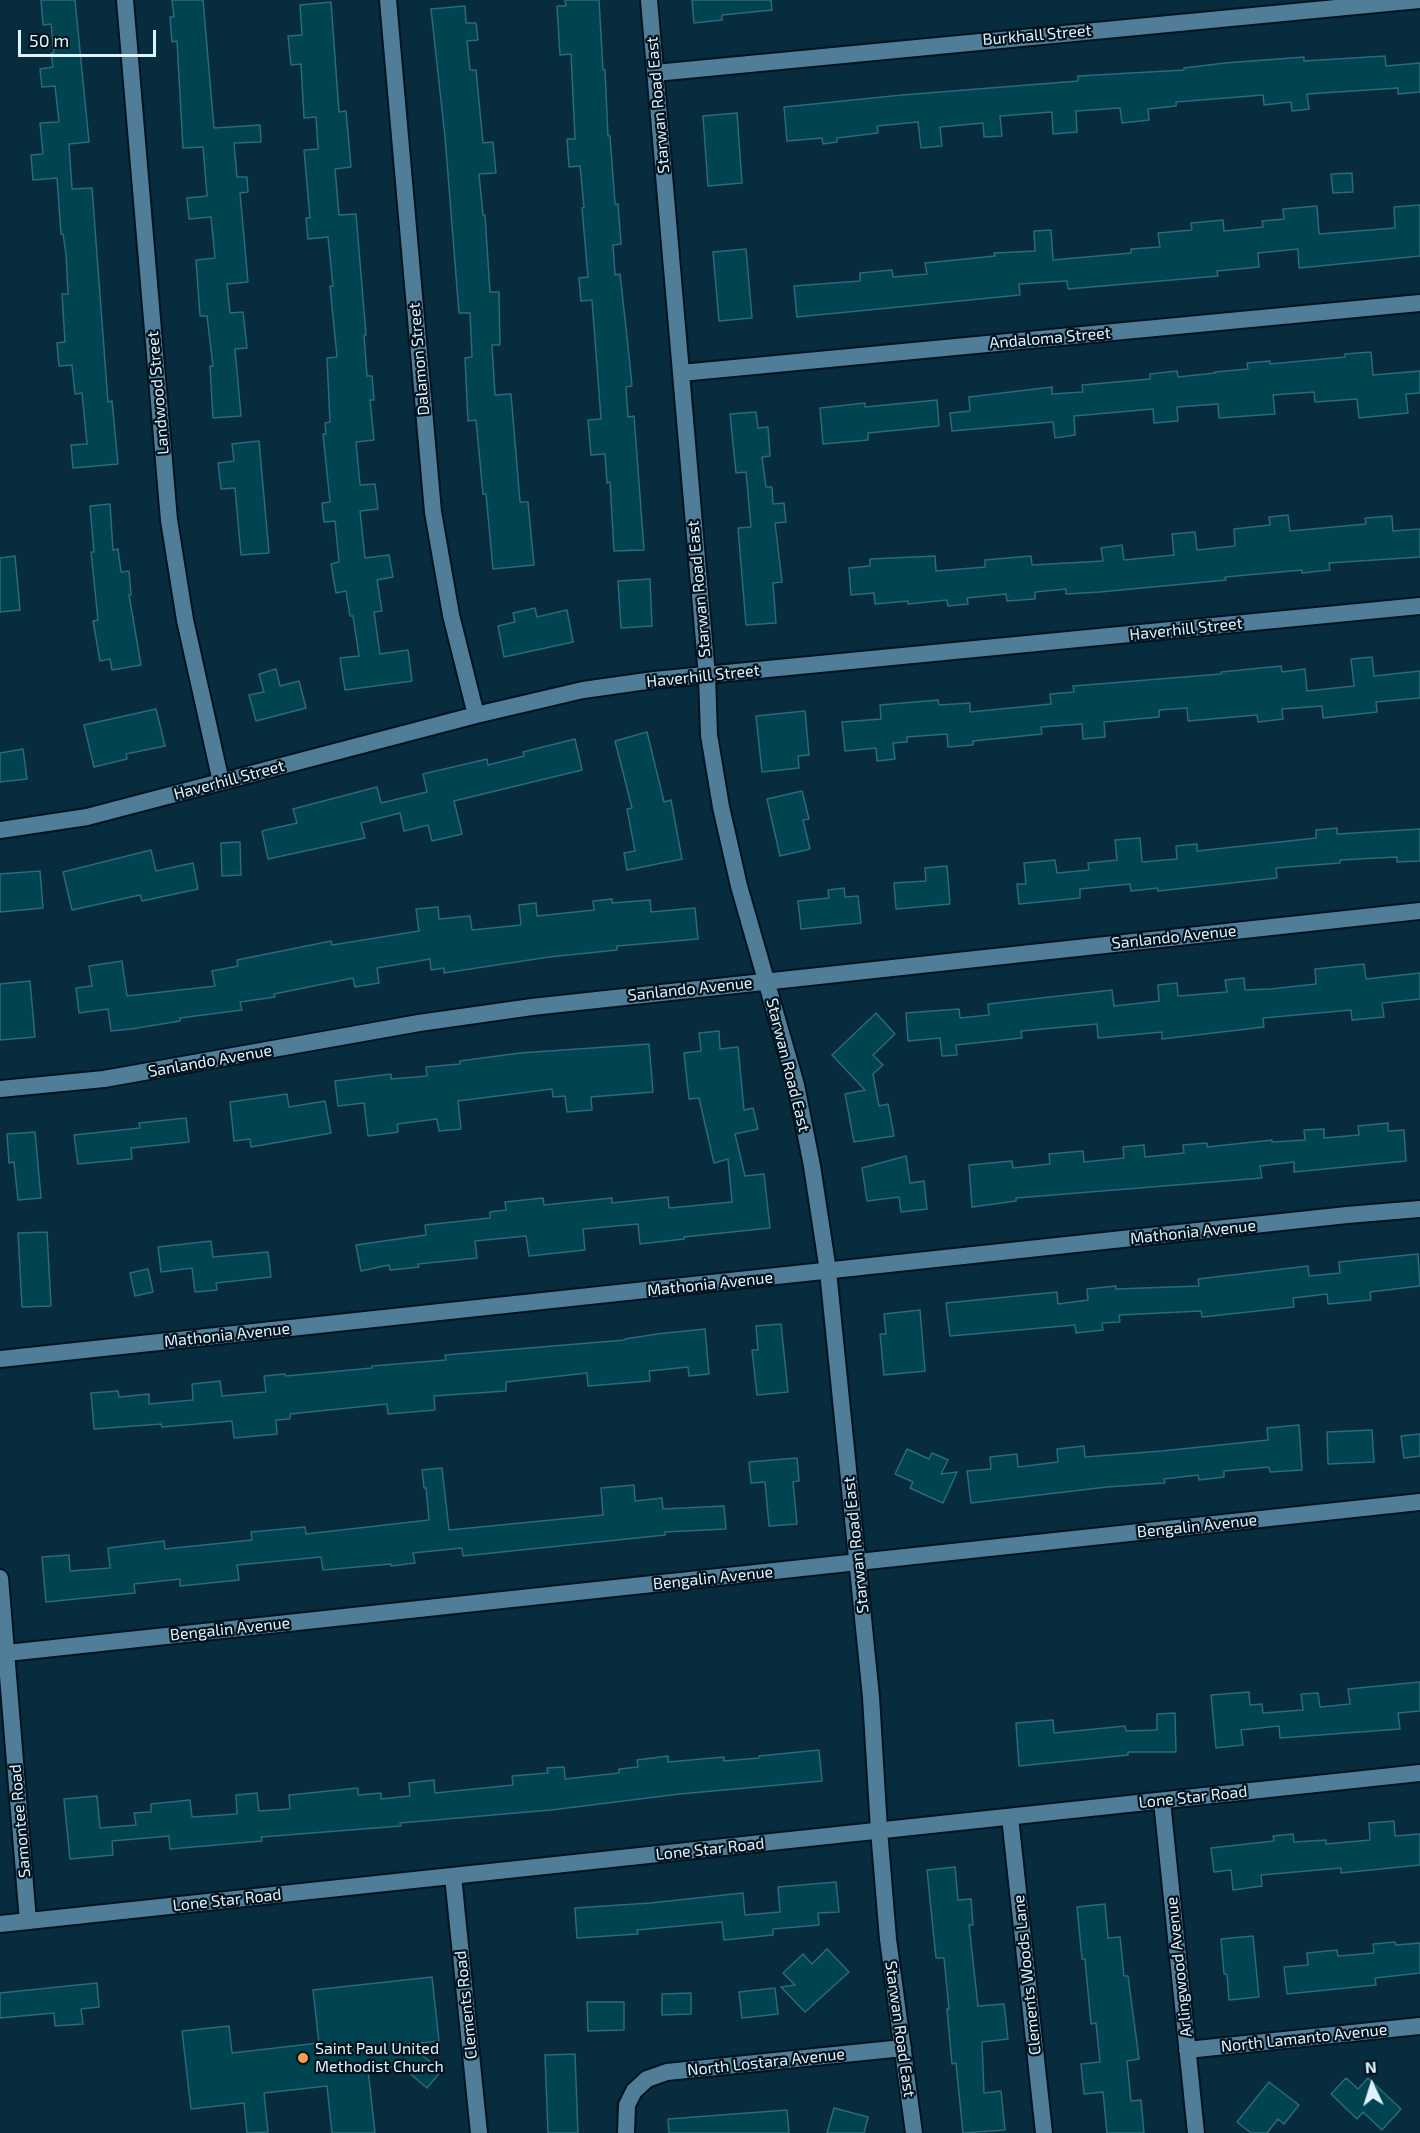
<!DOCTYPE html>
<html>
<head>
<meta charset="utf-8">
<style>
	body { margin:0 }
	#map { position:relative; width:1420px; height:2133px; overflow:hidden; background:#072c3e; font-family:"Exo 2",sans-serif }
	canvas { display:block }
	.north { position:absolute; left:1342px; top:2055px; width:60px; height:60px; -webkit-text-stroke:4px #02131d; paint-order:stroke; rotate:356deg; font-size:16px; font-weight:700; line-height:24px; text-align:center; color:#dff3ff }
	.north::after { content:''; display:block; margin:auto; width:21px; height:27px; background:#dff3ff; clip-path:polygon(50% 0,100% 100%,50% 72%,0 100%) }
	.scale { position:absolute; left:18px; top:30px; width:138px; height:27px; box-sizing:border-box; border:3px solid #dff3ff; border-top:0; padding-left:8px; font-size:18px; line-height:21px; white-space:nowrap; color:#dff3ff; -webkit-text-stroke:4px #02131d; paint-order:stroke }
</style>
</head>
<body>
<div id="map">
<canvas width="1420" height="2133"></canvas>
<div class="north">N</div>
<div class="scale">50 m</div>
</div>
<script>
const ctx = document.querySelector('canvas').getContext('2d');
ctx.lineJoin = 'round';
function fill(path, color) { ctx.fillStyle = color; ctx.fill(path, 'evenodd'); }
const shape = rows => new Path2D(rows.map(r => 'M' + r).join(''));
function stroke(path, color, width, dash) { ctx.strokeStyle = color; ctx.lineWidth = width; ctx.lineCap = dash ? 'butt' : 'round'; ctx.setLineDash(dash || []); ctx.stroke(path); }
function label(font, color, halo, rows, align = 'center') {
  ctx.font = font + ' "Exo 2",sans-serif'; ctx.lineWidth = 4.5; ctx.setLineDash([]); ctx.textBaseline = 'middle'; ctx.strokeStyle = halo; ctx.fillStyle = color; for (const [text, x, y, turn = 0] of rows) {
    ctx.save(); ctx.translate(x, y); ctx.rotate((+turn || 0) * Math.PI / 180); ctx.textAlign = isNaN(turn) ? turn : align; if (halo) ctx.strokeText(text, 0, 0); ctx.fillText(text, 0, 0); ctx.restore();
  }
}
const building = shape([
	[41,0,75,0,89,142,69,144,72,189,92,188,108,402,112,401,118,464,73,468,71,445,87,444,82,393,75,394,72,365,59,366,57,343,65,342,62,294,68,294,66,254,63,234,61,234,57,178,33,180,31,155,43,154,40,123,59,122,55,86,42,87,40,69,53,67,51,53,54,53,51,24,43,25,41,0],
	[172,0,203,0,214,128,260,125,261,142,234,143,237,177,247,177,248,192,240,193,248,282,227,284,230,313,243,312,247,348,235,349,241,416,213,418,210,366,213,366,207,316,200,316,196,260,215,258,211,217,189,219,187,198,207,196,203,147,183,148,177,41,172,42,170,17,174,17,172,0],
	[565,0,599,0,603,70,605,70,608,136,610,136,615,204,618,204,621,244,613,245,615,275,620,274,628,346,632,386,626,387,628,417,634,416,644,550,614,551,610,482,607,483,605,454,591,455,588,420,601,419,592,300,581,301,579,278,588,277,582,208,584,207,580,166,569,167,567,139,575,139,571,54,560,55,557,6,566,6,565,0],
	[692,0,771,0,772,10,722,15,722,20,694,23,692,0],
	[331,2,339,112,346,111,351,167,335,169,339,215,356,214,366,335,364,335,367,376,372,376,374,400,370,400,374,440,356,442,360,485,375,484,378,509,360,511,365,558,389,555,393,577,377,580,382,611,374,612,380,654,408,650,412,681,345,690,340,658,359,656,353,616,350,616,346,591,336,593,331,564,339,562,335,521,324,522,322,503,330,502,323,434,326,434,325,423,330,422,327,358,337,357,330,286,333,286,328,237,308,239,306,218,310,218,304,150,318,149,316,117,304,118,301,64,291,65,288,36,302,35,300,5,331,2],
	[465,6,466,23,476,23,478,40,467,41,470,70,476,70,483,143,493,142,496,173,479,174,483,215,485,215,490,292,499,292,500,345,492,345,495,395,511,394,520,502,528,502,534,565,493,569,486,494,483,494,476,420,468,421,465,358,472,357,470,313,459,313,445,137,431,9,465,6],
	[1385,56,1386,66,1420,63,1420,92,1398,94,1398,88,1307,94,1309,109,1292,111,1291,102,1264,105,1263,95,1176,102,1176,106,1148,109,1149,120,1122,123,1120,108,1076,111,1077,132,1053,134,1052,112,1000,116,1002,136,984,137,983,123,940,127,942,146,921,148,918,122,877,126,878,133,837,138,837,142,823,144,822,138,787,141,784,107,902,95,1078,81,1078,76,1184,70,1184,68,1225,63,1304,57,1304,61,1385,56],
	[737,113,742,183,708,186,703,116,737,113],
	[1352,173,1353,192,1333,193,1331,174,1352,173],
	[1420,205,1420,256,1299,268,1298,249,1258,253,1259,267,1217,271,1218,276,1068,289,1067,281,1019,284,1020,295,797,317,794,286,860,281,860,273,892,270,893,277,927,274,925,263,995,256,994,253,1035,251,1034,231,1051,230,1053,260,1131,253,1131,249,1160,247,1158,233,1192,230,1191,223,1223,220,1224,231,1263,227,1262,221,1284,219,1283,209,1317,206,1319,234,1395,228,1394,207,1420,205],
	[746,249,752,318,719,321,713,252,746,249],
	[1371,352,1373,375,1420,371,1420,393,1406,394,1408,413,1359,418,1357,399,1315,402,1314,392,1273,395,1275,414,1260,415,1219,418,1218,404,1177,407,1178,421,1154,423,1153,409,1074,416,1075,435,1055,438,1053,422,952,431,950,413,970,411,969,397,1052,387,1052,394,1083,392,1082,385,1150,379,1150,374,1177,371,1178,377,1215,373,1215,372,1248,369,1247,363,1270,361,1270,364,1345,357,1345,354,1371,352],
	[937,400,939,426,868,433,868,440,823,444,820,408,865,403,865,407,937,400],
	[756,412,758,428,768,427,770,456,762,457,766,487,772,487,773,504,784,503,786,522,775,523,782,582,773,583,776,623,746,625,738,528,751,527,746,472,736,473,730,414,756,412],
	[259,441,269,553,241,555,235,488,221,489,218,463,234,461,232,444,259,441],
	[110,504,113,550,118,549,121,572,129,571,131,595,129,595,141,665,112,670,110,659,100,661,93,621,98,620,91,552,94,552,90,506,110,504],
	[1288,515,1290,531,1366,524,1365,518,1392,516,1393,531,1420,529,1420,557,1329,563,1330,570,1302,573,1302,570,1225,577,1226,580,1100,592,1066,594,1066,589,1035,592,1035,599,1007,601,1006,594,967,598,968,604,948,606,947,600,908,604,908,601,875,604,874,593,851,595,849,568,870,566,870,559,935,556,936,571,985,567,985,560,1031,556,1032,565,1103,561,1101,548,1122,545,1124,560,1174,555,1172,534,1195,532,1197,550,1235,546,1234,529,1270,525,1269,517,1288,515],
	[15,556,20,610,0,612,0,558,15,556],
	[650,579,652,626,621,628,618,581,650,579],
	[535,608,537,617,567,610,573,642,504,657,498,626,515,622,513,613,535,608],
	[1372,657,1374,676,1420,671,1420,698,1376,702,1377,712,1323,718,1322,706,1282,709,1283,719,1258,722,1257,715,1188,721,1187,708,1159,710,1159,717,1104,722,1105,737,1083,739,1082,724,1041,727,1042,734,973,741,973,745,948,747,947,734,907,737,907,742,893,743,895,759,877,761,876,748,845,751,842,722,881,719,880,705,938,700,939,705,970,703,970,712,1051,704,1050,694,1074,692,1073,686,1221,674,1221,672,1281,666,1282,672,1305,669,1307,691,1354,686,1351,659,1372,657],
	[276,669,280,686,299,681,306,708,256,721,249,695,264,692,259,674,276,669],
	[156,709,165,746,126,754,127,759,94,767,84,725,156,709],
	[805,711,809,755,798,756,799,768,762,772,756,716,805,711],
	[647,732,664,802,671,800,682,859,627,870,624,853,635,851,627,809,632,808,615,741,647,732],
	[575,739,582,770,454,801,462,834,432,841,428,825,404,831,400,813,361,823,365,838,268,859,262,831,297,823,293,809,377,787,381,803,427,792,423,774,487,759,488,765,524,756,523,752,575,739],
	[23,749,27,779,0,782,0,753,23,749],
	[802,791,809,819,803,820,810,849,780,856,767,799,802,791],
	[1337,828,1337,834,1420,829,1420,861,1397,862,1397,857,1340,860,1340,863,1276,868,1277,878,1158,891,1158,888,1131,891,1130,884,1080,889,1080,898,1019,904,1017,884,1026,884,1024,863,1055,860,1057,873,1089,870,1088,863,1117,860,1115,840,1140,838,1142,862,1177,859,1176,846,1197,844,1197,851,1316,838,1316,830,1337,828],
	[240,842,241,875,222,876,221,843,240,842],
	[151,850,156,871,193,863,198,889,142,901,140,895,72,910,63,872,151,850],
	[947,866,950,904,896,909,894,883,926,881,925,868,947,866],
	[40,871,43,908,0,912,0,874,40,871],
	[844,888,845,897,858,896,861,923,801,929,798,901,829,898,828,890,844,888],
	[612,899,612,903,650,900,651,912,695,908,698,939,617,946,617,950,549,957,444,973,444,968,431,970,430,959,377,968,379,983,355,987,353,978,274,994,275,997,240,1002,242,1010,180,1018,180,1021,131,1029,111,1031,108,1009,79,1013,76,988,92,986,89,966,122,961,127,996,215,986,212,971,238,966,237,960,331,941,332,945,419,931,416,909,438,907,439,919,470,916,472,930,521,925,519,905,536,903,537,916,594,910,593,901,612,899],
	[1364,964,1366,979,1420,973,1420,999,1382,1003,1384,1017,1352,1020,1351,1010,1263,1018,1264,1027,1162,1039,1162,1032,1098,1038,1097,1024,1021,1031,1022,1038,956,1045,957,1055,942,1056,940,1038,908,1041,906,1013,959,1009,960,1018,989,1015,988,1004,1112,990,1114,1006,1159,1001,1158,985,1177,983,1178,996,1227,992,1225,980,1244,978,1245,990,1271,989,1316,984,1315,969,1364,964],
	[30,981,35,1037,0,1040,0,984,30,981],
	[876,1013,895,1034,873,1055,883,1065,873,1074,879,1106,888,1104,894,1136,854,1142,845,1094,865,1090,832,1055,876,1013],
	[719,1031,720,1049,738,1047,744,1110,753,1108,758,1129,735,1134,745,1176,764,1174,770,1228,684,1237,684,1239,640,1244,638,1224,583,1229,585,1250,529,1256,526,1236,475,1241,477,1258,418,1264,419,1267,390,1270,389,1265,361,1271,356,1245,426,1235,425,1225,490,1218,490,1212,506,1210,505,1202,543,1198,544,1205,612,1198,612,1203,668,1197,669,1208,732,1202,728,1159,714,1163,699,1098,689,1099,684,1053,701,1051,699,1033,719,1031],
	[649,1044,653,1092,591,1097,592,1110,567,1112,565,1096,553,1097,552,1089,458,1101,461,1129,439,1131,437,1119,397,1124,398,1132,368,1136,364,1103,338,1106,335,1081,391,1074,391,1079,427,1076,426,1067,460,1064,460,1061,520,1053,649,1044],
	[287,1094,289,1107,325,1101,331,1133,251,1147,250,1139,234,1141,230,1102,287,1094],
	[186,1118,189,1142,131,1148,132,1159,78,1164,74,1135,140,1128,139,1123,186,1118],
	[1388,1123,1388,1131,1404,1130,1406,1161,1294,1172,1294,1162,1260,1166,1262,1178,1016,1198,1016,1201,972,1207,969,1165,1012,1161,1013,1168,1050,1164,1049,1154,1083,1151,1084,1162,1124,1158,1123,1147,1144,1145,1145,1157,1184,1153,1183,1145,1207,1143,1207,1147,1272,1140,1272,1142,1305,1140,1304,1130,1324,1129,1324,1138,1359,1135,1358,1126,1388,1123],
	[35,1132,41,1198,18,1200,14,1162,9,1163,7,1134,35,1132],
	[906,1156,910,1183,924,1181,927,1209,901,1212,899,1197,867,1201,862,1168,906,1156],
	[47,1232,51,1306,22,1307,18,1233,47,1232],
	[211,1241,213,1257,268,1252,271,1277,216,1283,217,1290,195,1292,192,1268,161,1272,158,1247,211,1241],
	[1418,1254,1420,1286,1370,1292,1371,1300,1328,1304,1327,1294,1293,1298,1294,1307,1202,1317,1201,1311,1119,1315,1120,1322,1102,1323,1103,1330,1076,1333,1075,1325,950,1336,946,1303,1057,1292,1058,1304,1088,1300,1087,1289,1116,1286,1116,1289,1199,1286,1198,1279,1308,1266,1309,1276,1340,1273,1339,1262,1418,1254],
	[148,1269,153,1292,135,1296,130,1273,148,1269],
	[920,1310,925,1371,884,1375,880,1334,886,1334,884,1314,920,1310],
	[781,1324,788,1392,757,1395,752,1350,758,1350,756,1326,781,1324],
	[705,1329,709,1374,689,1376,688,1367,649,1371,650,1381,588,1386,587,1373,506,1382,506,1391,434,1396,435,1410,388,1414,387,1404,290,1414,290,1419,276,1420,277,1434,234,1438,232,1421,162,1427,161,1424,94,1429,91,1393,118,1391,119,1397,149,1394,149,1404,193,1400,192,1384,220,1381,222,1396,266,1392,264,1376,285,1374,286,1376,372,1368,372,1366,446,1360,445,1355,625,1340,625,1339,657,1334,705,1329],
	[1299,1425,1302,1470,1270,1472,1269,1467,1224,1471,1224,1477,1199,1480,1198,1475,1164,1479,1165,1483,1107,1487,971,1503,967,1471,991,1469,990,1457,1017,1454,1018,1467,1058,1462,1057,1449,1084,1446,1085,1457,1162,1451,1268,1440,1267,1428,1299,1425],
	[1372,1430,1374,1462,1328,1464,1327,1432,1372,1430],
	[1420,1434,1420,1456,1404,1458,1401,1436,1420,1434],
	[907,1449,929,1459,932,1453,948,1460,941,1474,957,1472,943,1503,910,1488,913,1482,895,1474,907,1449],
	[797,1458,799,1481,793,1482,797,1524,769,1526,765,1482,751,1483,749,1462,797,1458],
	[442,1468,449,1530,603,1515,601,1488,634,1485,635,1501,662,1498,663,1509,724,1506,726,1529,665,1532,665,1535,463,1556,462,1548,413,1553,415,1563,391,1566,391,1564,323,1570,321,1557,237,1565,239,1580,180,1586,180,1579,134,1584,135,1593,46,1602,42,1557,69,1555,70,1571,110,1568,108,1548,164,1541,165,1549,252,1540,251,1532,305,1527,306,1534,429,1520,426,1488,424,1488,422,1470,442,1468],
	[1420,1682,1420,1711,1398,1713,1400,1729,1280,1738,1279,1726,1241,1730,1243,1745,1216,1748,1211,1695,1249,1692,1250,1705,1262,1704,1263,1713,1303,1710,1301,1694,1318,1693,1320,1707,1350,1704,1348,1689,1420,1682],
	[1175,1713,1176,1752,1128,1752,1128,1755,1019,1766,1016,1723,1053,1720,1054,1733,1125,1726,1126,1731,1157,1730,1157,1714,1175,1713],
	[819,1750,822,1781,680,1794,551,1810,400,1823,401,1826,261,1837,262,1841,170,1849,169,1836,112,1841,113,1855,70,1859,64,1799,97,1796,100,1828,136,1825,134,1813,151,1812,151,1804,190,1800,192,1817,237,1814,236,1795,257,1793,259,1811,290,1809,289,1795,358,1788,358,1795,381,1793,381,1799,410,1796,409,1783,434,1780,435,1793,513,1785,512,1776,548,1773,547,1768,564,1767,565,1779,619,1773,619,1769,638,1767,637,1760,668,1756,668,1762,724,1757,724,1761,759,1758,759,1756,819,1750],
	[1394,1821,1395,1836,1420,1834,1420,1865,1341,1873,1341,1868,1261,1875,1262,1886,1233,1890,1231,1870,1214,1872,1211,1848,1274,1841,1273,1836,1293,1834,1294,1842,1326,1840,1326,1844,1370,1840,1369,1823,1394,1821],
	[955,1867,958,1900,971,1899,973,1925,969,1925,978,2006,1004,2004,1008,2039,982,2042,984,2093,1001,2091,1005,2130,963,2133,956,2063,952,2064,947,2009,949,2009,944,1958,936,1958,927,1870,955,1867],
	[836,1882,839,1912,818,1913,819,1925,773,1929,773,1935,724,1940,722,1922,637,1930,638,1934,577,1938,575,1908,650,1903,743,1893,745,1915,780,1912,778,1887,836,1882],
	[1105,1904,1108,1938,1120,1937,1124,1976,1128,1976,1139,2059,1127,2061,1131,2101,1141,2100,1144,2133,1107,2133,1103,2092,1084,2094,1081,2064,1100,2062,1096,2023,1091,2024,1085,1959,1082,1959,1077,1907,1105,1904],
	[1253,1936,1259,1997,1229,2000,1227,1974,1224,1974,1221,1939,1253,1936],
	[1395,1942,1396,1945,1420,1943,1420,1973,1375,1978,1376,1985,1287,1994,1284,1967,1308,1965,1307,1953,1337,1950,1338,1956,1374,1953,1373,1944,1395,1942],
	[827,1949,849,1972,805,2012,781,1987,795,1985,783,1973,803,1954,812,1964,827,1949],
	[432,1977,439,2041,409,2044,441,2071,427,2088,401,2066,368,2069,375,2133,332,2133,327,2086,264,2093,268,2132,247,2133,244,2103,191,2109,182,2031,229,2026,232,2053,319,2043,313,1990,432,1977],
	[97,1983,99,2007,81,2009,83,2024,55,2026,54,2013,0,2018,0,1993,97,1983],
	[775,1988,778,2014,742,2018,739,1992,775,1988],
	[691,1993,691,2014,662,2015,662,1994,691,1993],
	[587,2002,624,2002,624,2030,588,2031,587,2002],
	[575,2054,578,2133,548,2133,545,2055,575,2054],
	[1346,2078,1358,2089,1368,2078,1401,2109,1382,2130,1363,2112,1357,2119,1331,2094,1346,2078],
	[1269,2082,1299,2105,1284,2124,1278,2119,1267,2133,1251,2133,1237,2122,1269,2082],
	[834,2108,868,2117,864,2133,827,2133,834,2108],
	[787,2110,789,2133,669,2133,668,2119,787,2110]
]);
fill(building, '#004451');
stroke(building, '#2d6977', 1.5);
const minor = shape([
	[125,0,169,520,185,620,221,782],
	[388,0,433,512,451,615,476,715],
	[649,0,707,676,709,735,721,807,739,886,796,1085,812,1166,828,1271,871,1697,879,1830,888,1939,914,2133],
	[655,73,1420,0],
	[681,373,1420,303],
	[0,830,87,817,476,715,583,690,654,680,1420,606],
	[0,1089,104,1079,419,1023,532,1007,1420,911],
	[0,1359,1347,1215,1420,1209],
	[0,1578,28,1921],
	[7,1653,1420,1502],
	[1162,1801,1196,2133],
	[1010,1817,1044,2133],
	[453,1876,479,2133],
	[1187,2050,1420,2026],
	[626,2133,627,2105,634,2091,647,2079,667,2072,903,2048]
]);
const tertiary = shape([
	[0,1924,1420,1773]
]);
stroke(minor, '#001320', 20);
stroke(tertiary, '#001320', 20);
stroke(minor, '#507e99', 16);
stroke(tertiary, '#507e99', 16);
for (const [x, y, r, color] of [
	[303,2058,6,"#fd9d54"]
]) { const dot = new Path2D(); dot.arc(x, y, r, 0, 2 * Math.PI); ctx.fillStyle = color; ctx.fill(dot); stroke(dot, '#02131d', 2); }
label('16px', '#dff3ff', '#02131d', [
	["Burkhall Street",1037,35,-5],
	["Starwan Road East",658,105,-95],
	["Andaloma Street",1050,338,-5],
	["Dalamon Street",419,359,-95],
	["Landwood Street",158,393,-95],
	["Starwan Road East",699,589,-95],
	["Haverhill Street",1186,629,-6],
	["Haverhill Street",703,676,-6],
	["Haverhill Street",229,780,-15],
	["Sanlando Avenue",1174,937,-6],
	["Sanlando Avenue",690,989,-6],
	["Sanlando Avenue",210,1061,-10],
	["Starwan Road East",788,1065,76],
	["Mathonia Avenue",1193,1232,-6],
	["Mathonia Avenue",710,1284,-6],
	["Mathonia Avenue",227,1335,-6],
	["Bengalin Avenue",1197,1526,-6],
	["Starwan Road East",856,1545,-96],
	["Bengalin Avenue",713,1578,-6],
	["Bengalin Avenue",230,1629,-6],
	["Lone Star Road",1193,1797,-6],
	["Samontee Road",20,1821,-95],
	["Lone Star Road",710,1849,-6],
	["Lone Star Road",227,1900,-6],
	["Arlingwood Avenue",1179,1967,-96],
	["Clements Woods Lane",1027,1975,-96],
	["Clements Road",466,2005,-96],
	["Starwan Road East",900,2029,82],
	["North Lamanto Avenue",1304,2038,-6],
	["North Lostara Avenue",766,2062,-6]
]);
label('16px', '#dff3ff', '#02131d', [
	["Saint Paul United",315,2049],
	["Methodist Church",315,2067]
], 'left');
</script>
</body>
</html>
